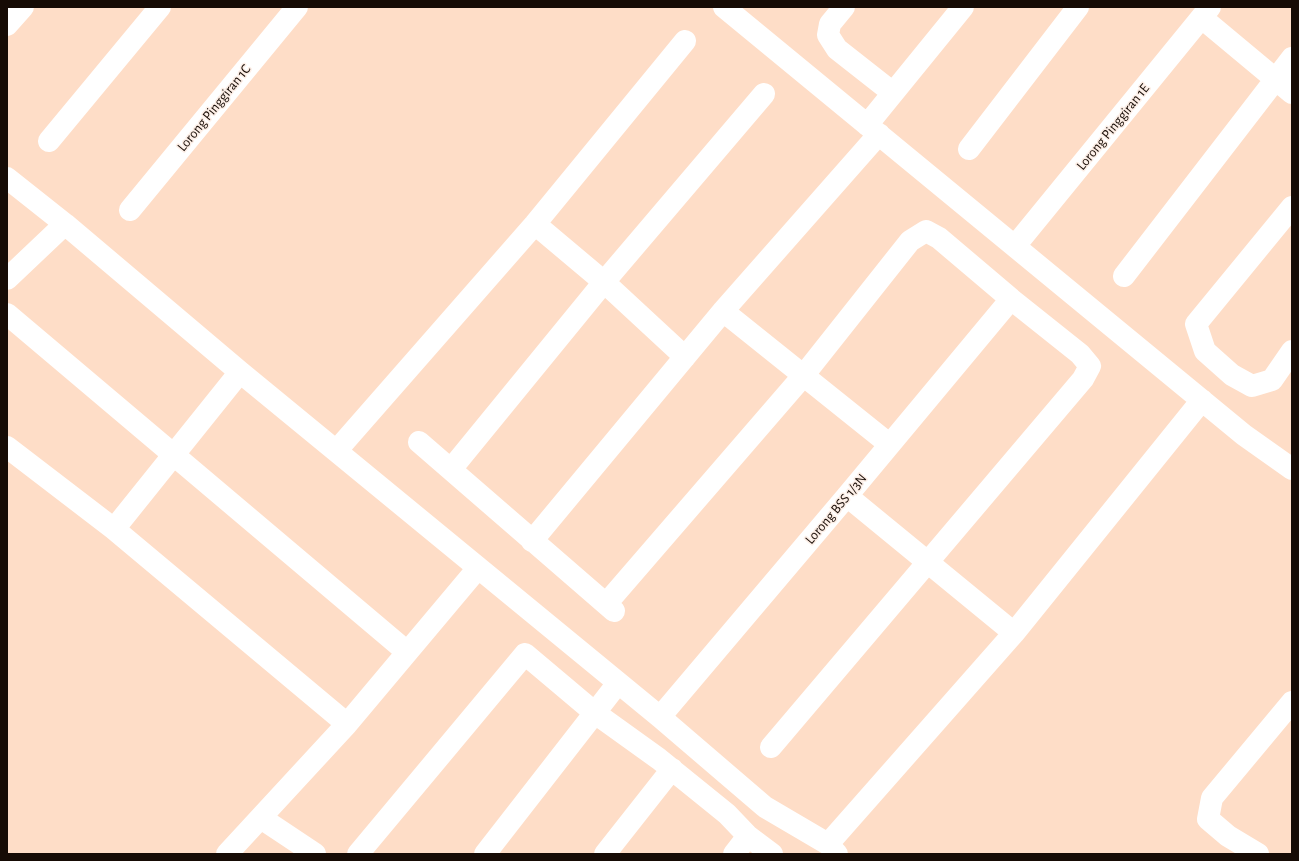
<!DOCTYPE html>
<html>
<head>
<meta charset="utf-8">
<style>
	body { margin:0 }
	#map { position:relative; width:1299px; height:861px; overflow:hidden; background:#feddc7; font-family:"Alegreya Sans",sans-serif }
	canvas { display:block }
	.frame { position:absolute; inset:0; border:8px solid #160b05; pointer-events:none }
</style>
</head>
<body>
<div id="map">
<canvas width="1299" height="861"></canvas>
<div class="frame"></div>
</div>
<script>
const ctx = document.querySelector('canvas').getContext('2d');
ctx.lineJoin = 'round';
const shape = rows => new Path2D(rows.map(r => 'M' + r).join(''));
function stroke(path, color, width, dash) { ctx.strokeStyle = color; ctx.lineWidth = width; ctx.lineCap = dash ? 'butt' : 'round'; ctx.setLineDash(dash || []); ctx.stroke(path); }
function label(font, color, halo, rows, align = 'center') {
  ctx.font = font + ' "Alegreya Sans",sans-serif'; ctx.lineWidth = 3; ctx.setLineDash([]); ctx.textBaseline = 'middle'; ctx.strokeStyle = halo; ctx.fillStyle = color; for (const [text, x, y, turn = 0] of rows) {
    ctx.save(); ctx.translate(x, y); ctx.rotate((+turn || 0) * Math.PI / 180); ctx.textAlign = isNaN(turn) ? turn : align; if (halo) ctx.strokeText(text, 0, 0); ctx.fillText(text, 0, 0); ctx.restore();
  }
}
stroke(shape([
	[724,7,1244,435,1292,469],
	[844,7,830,24,828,35,837,49,893,93],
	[1202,18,1292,93],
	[7,25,23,7],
	[867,125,963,7],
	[49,141,160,7],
	[969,149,1078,7],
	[7,178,65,224,240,372,660,717,765,807,828,844,837,854],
	[1292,207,1196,324,1205,351,1232,375,1252,386,1272,380,1292,351],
	[130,210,297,7],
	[535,224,604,282,685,357],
	[1015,246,1210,7],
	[1124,276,1292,58],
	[7,279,65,224],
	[723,311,889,444],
	[7,314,407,652],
	[419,442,614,611],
	[7,447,114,529,347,724],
	[337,450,535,224,685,41],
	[452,468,604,282,764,94],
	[847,496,1014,633],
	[114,529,240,372],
	[532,541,723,311,879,134],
	[606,604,803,376,910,241,926,231,939,238,1011,299,1080,354,1090,366,1083,379,771,747],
	[660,717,847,496,1011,299],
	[261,818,315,854],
	[748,836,772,854],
	[828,844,1014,633,1202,400],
	[227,854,347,724,478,568],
	[358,854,525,654,595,713,659,759,727,814,748,836,734,854],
	[485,854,618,683],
	[605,854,672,769],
	[1258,854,1228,836,1208,819,1212,798,1292,702]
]), '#fff', 22);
label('14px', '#160b05', '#fceee6', [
	["Lorong Pinggiran 1C",214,108,-51],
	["Lorong Pinggiran 1E",1113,127,-51],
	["Lorong BSS 1/3N",836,509,-50]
]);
</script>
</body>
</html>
